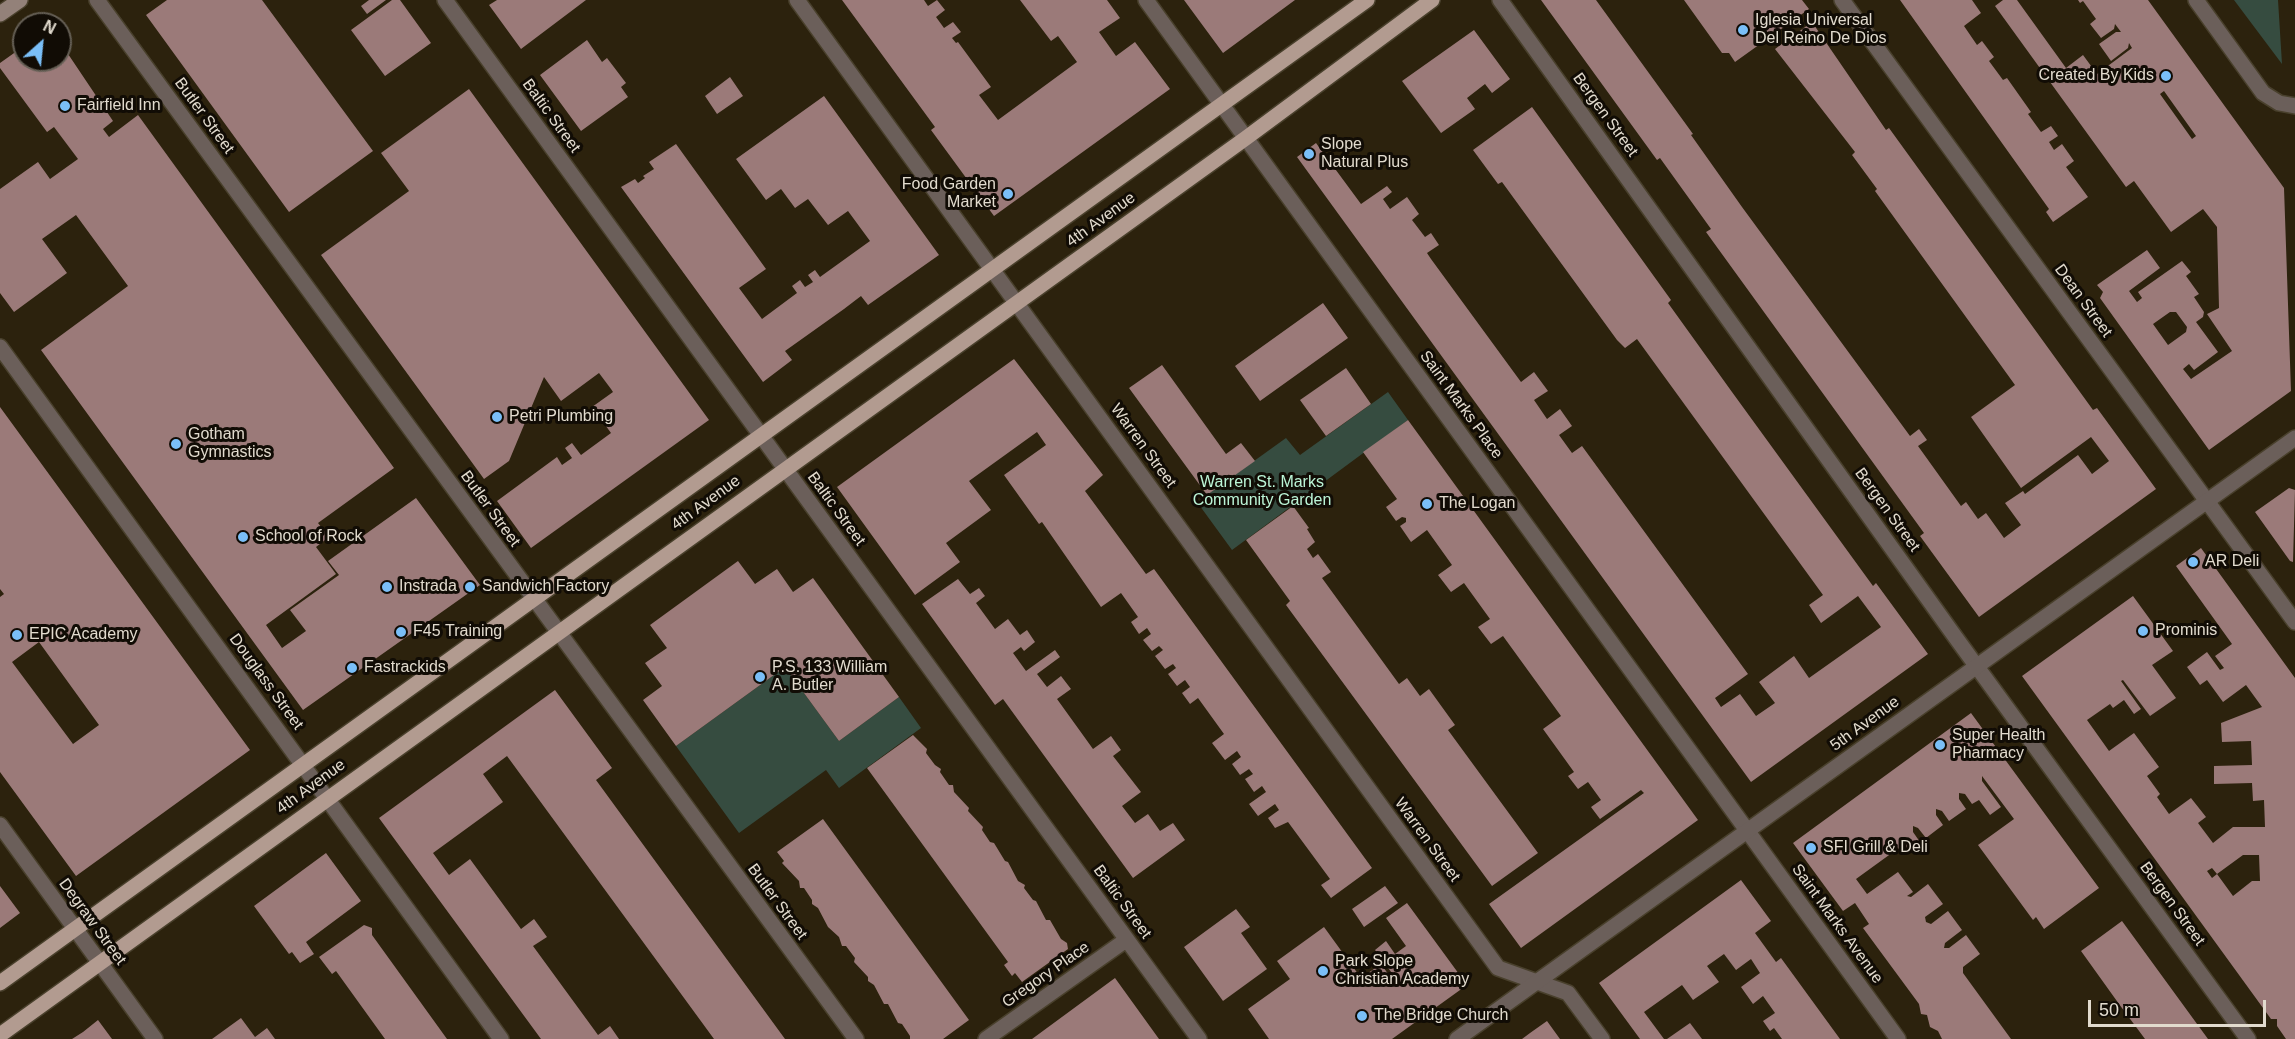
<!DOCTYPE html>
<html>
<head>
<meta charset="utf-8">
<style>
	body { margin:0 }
	#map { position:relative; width:2295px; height:1039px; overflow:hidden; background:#2c220d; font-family:Arial,sans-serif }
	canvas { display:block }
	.north { position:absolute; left:12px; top:12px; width:60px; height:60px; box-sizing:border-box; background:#110c05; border:2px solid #655f55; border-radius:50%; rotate:27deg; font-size:16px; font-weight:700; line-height:24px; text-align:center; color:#e2dbce }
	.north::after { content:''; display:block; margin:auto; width:21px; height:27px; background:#7abff8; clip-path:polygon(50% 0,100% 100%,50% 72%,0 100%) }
	.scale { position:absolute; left:2088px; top:1000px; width:178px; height:27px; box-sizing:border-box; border:3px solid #e2dbce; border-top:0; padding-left:8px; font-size:18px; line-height:21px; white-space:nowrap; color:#e2dbce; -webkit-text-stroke:4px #110c05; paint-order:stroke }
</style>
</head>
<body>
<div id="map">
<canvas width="2295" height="1039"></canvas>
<div class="north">N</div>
<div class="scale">50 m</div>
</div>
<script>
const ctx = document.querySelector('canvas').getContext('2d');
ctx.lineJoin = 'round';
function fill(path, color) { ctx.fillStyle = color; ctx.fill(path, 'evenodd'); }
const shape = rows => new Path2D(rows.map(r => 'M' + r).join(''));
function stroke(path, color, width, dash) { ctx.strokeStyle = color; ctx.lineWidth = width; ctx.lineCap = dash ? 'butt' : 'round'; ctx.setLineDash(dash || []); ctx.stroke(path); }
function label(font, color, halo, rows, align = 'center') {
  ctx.font = font + ' Arial,sans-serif'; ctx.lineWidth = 6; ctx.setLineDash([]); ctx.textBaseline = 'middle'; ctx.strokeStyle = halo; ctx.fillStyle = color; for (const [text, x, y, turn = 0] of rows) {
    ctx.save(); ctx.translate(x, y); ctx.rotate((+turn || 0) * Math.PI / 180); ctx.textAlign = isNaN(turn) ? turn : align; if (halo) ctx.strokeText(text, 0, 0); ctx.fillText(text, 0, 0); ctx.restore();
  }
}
fill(shape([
	[2234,0,2278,0,2282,64],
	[1388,392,1408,420,1232,550,1197,502,1286,438,1300,455],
	[785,667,839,741,899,697,921,728,839,788,826,770,739,833,676,746]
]), '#364c40');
fill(shape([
	[167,0,262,0,373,151,289,212,146,15],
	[369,0,386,0,367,14,361,6],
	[392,0,400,0,431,43,385,76,351,30],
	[497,0,586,0,521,49,489,5],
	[842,0,924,0,928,6,937,0,945,10,936,17,944,28,953,22,961,32,952,38,956,43,958,42,991,87,979,95,998,120,1077,62,1058,36,1051,41,1020,0,1107,0,1120,18,1099,32,1116,56,1135,42,1170,89,994,216,931,130,935,127],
	[1184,0,1295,0,1223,53],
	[1541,0,1596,0,1693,134,1691,135,1742,207,1910,436,1919,429,1927,440,1918,446,1961,506,1966,502,1978,519,1986,513,2004,538,2021,525,2005,503,2023,491,2025,494,2078,455,2092,474,2109,461,2091,437,2021,488,1971,417,2015,385,1875,191,1877,189,1852,155,1855,152,1775,49,1812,22,1886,130,1889,128,2093,410,2097,408,2156,489,1979,617,1920,536,1924,533,1706,232,1711,229,1660,158,1657,160],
	[1684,0,1802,0,1809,9,1735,62,1729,53,1722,53],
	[1900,0,1972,0,1981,13,1964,26,1977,45,1982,41,1994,57,1989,61,2003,80,2007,78,2031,112,2028,114,2041,132,2051,126,2058,136,2049,142,2054,150,2062,144,2074,161,2066,167,2088,197,2053,222,2046,212,2049,209],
	[2003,0,2017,0,2066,68,2083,55,2097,74,2132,48,2129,43,2128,48,2111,61,2099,44,2116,32,2121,32,2115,24,2114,29,2101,38,2090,24,2096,19,2083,1,2080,3,2078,0,2148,0,2284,188,2291,391,2209,450,2100,298,2103,292,2097,285,2147,250,2160,268,2129,291,2137,302,2142,298,2138,292,2182,261,2191,272,2186,276,2199,294,2194,297,2204,312,2203,317,2196,322,2218,352,2194,370,2189,364,2183,369,2191,379,2232,351,2207,314,2219,308,2217,227,2203,209,2171,232,2134,181,2126,187,1995,6],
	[2164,91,2196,136,2192,139,2160,94],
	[2170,312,2176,312,2187,327,2186,332,2168,345,2153,324],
	[1474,30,1510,79,1492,93,1485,84,1467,98,1475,109,1441,133,1402,81],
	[587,40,602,62,607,58,626,83,621,87,628,97,581,131,540,75],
	[60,42,113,121,103,129,109,137,138,115,394,468,318,523,329,537,316,547,336,574,266,625,282,648,306,631,290,610,339,575,328,561,416,498,480,585,303,710,41,350,128,286,76,215,42,239,67,273,14,312,0,293,0,189,38,162,50,179,78,159,54,127,47,132,0,68,0,63,24,46,24,60,60,60],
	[730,77,743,96,717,114,705,96],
	[469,89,709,420,531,548,497,501,557,457,562,465,572,458,565,448,572,443,581,455,611,433,592,407,613,392,611,389,599,373,561,401,544,377,509,461,484,479,321,255,409,191,381,153],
	[824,96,939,255,868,305,861,296,844,309,785,351,792,360,763,382,621,187,635,179,638,183,645,178,643,176,654,169,649,162,676,144,766,269,739,288,762,319,797,293,792,286,800,280,805,287,813,282,808,275,815,270,820,277,870,241,848,211,828,225,808,199,795,208,781,189,766,200,736,159],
	[1532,107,1671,300,1668,303,1732,392,1873,586,1876,583,1928,654,1751,782,1297,157,1316,143,1361,204,1387,186,1392,192,1383,199,1390,209,1407,197,1419,214,1412,220,1425,237,1431,233,1439,245,1427,253,1431,259,1521,382,1534,372,1548,391,1534,400,1547,419,1560,409,1572,426,1559,435,1572,453,1582,446,1748,674,1715,698,1721,707,1740,694,1756,716,1775,703,1759,682,1794,656,1809,678,1881,627,1858,596,1821,623,1809,605,1823,595,1637,339,1625,348,1617,340,1502,182,1498,184,1473,150],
	[1323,303,1348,338,1260,401,1235,366],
	[1014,359,1103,475,1085,491,1146,574,1154,569,1372,868,1331,898,1321,885,1330,879,1288,822,1275,828,1268,818,1279,810,1275,804,1258,816,1249,804,1266,792,1262,786,1254,792,1245,779,1253,774,1249,769,1240,775,1232,764,1241,757,1237,751,1225,760,1212,743,1224,734,1198,698,1190,704,1182,693,1190,687,1185,680,1177,686,1168,674,1176,668,1173,664,1165,669,1155,656,1163,650,1159,646,1152,651,1143,640,1151,634,1147,628,1139,634,1131,622,1138,617,1121,593,1101,607,1042,522,1039,524,1004,475,1046,445,1037,432,969,481,991,510,946,543,960,562,915,595,837,487],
	[1162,365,1226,454,1241,443,1255,461,1207,495,1129,388],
	[1346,368,1371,404,1326,436,1300,400],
	[0,407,250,750,76,876,0,772,0,597,4,594,0,589],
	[39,642,99,725,73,744,12,662],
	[1408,420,1698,820,1521,948,1489,904,1644,793,1641,790,1600,819,1591,807,1601,800,1588,782,1578,789,1568,776,1574,772,1543,729,1561,716,1503,636,1491,644,1478,627,1490,619,1464,583,1451,592,1438,575,1452,565,1427,530,1411,542,1400,526,1406,522,1406,518,1402,517,1396,521,1386,507,1397,499,1363,452],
	[2289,488,2295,490,2293,562,2290,561,2255,512],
	[1293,506,1309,528,1307,529,1315,542,1307,549,1313,558,1318,554,1331,572,1322,578,1399,684,1407,678,1420,696,1429,689,1455,725,1448,730,1538,853,1492,886,1286,605,1290,601,1246,540],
	[2201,548,2295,678,2295,1039,2286,1039,2277,1026,2277,1019,2271,1019,2022,676,2133,596,2173,651,2152,665,2176,698,2150,716,2123,680,2121,681,2141,709,2134,714,2124,700,2113,708,2110,704,2087,720,2109,751,2134,733,2159,767,2147,776,2160,794,2157,797,2169,814,2191,798,2206,817,2198,823,2213,843,2233,827,2265,827,2264,800,2253,801,2252,783,2214,784,2214,766,2252,765,2251,741,2222,742,2221,723,2262,707,2246,685,2223,702,2207,680,2200,685,2187,667,2207,652,2220,670,2224,668,2215,656,2232,644,2176,566],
	[2243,855,2259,855,2260,881,2252,881,2233,896,2217,874,2212,878,2207,871,2212,868,2217,874],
	[738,561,755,584,777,569,793,592,813,578,899,697,839,741,785,667,676,746,643,700,662,686,645,663,667,648,650,625],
	[958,579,970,594,979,588,985,596,976,603,995,629,1008,619,1020,635,1027,630,1035,642,1024,651,1021,647,1013,653,1026,671,1055,650,1060,657,1037,674,1047,687,1061,676,1071,689,1057,699,1093,749,1111,736,1121,750,1113,756,1141,792,1122,806,1135,823,1148,814,1160,831,1173,823,1185,840,1133,878,1003,699,995,705,922,604],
	[555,690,612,768,596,780,785,1039,714,1039,507,756,483,774,503,802,433,853,449,875,470,859,521,929,534,919,547,937,533,946,598,1035,610,1026,619,1039,541,1039,379,818],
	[1971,713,2099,888,2044,929,2036,917,2033,920,1978,845,2014,819,1982,776,1982,781,2001,807,1990,815,1979,800,1972,804,1965,794,1959,793,1959,799,1966,809,1949,821,1942,811,1936,809,1936,815,1943,825,1926,838,1918,828,1913,826,1913,832,1920,842,1903,855,1896,845,1890,843,1896,850,1856,879,1867,894,1898,872,1913,892,1907,896,1911,897,1928,884,1943,904,1925,917,1926,922,1931,924,1948,911,1962,930,1945,943,1944,948,1949,948,1966,935,1980,954,1963,967,1963,973,2011,1039,1942,1039,1938,1031,1930,1027,1927,1015,1921,1014,1919,1004,1863,928,1869,924,1855,903,1843,911,1793,843],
	[913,735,927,749,926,753,935,765,941,769,940,772,949,785,953,785,954,792,969,808,968,811,983,827,982,830,990,842,994,843,1005,861,1008,862,1018,881,1025,885,1024,888,1033,900,1036,901,1046,920,1050,920,1061,939,1067,943,1068,949,1022,982,1015,973,1012,976,1004,965,1008,962,867,768],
	[823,819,969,1020,943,1039,910,1039,910,1036,902,1024,898,1023,888,1004,884,1004,874,985,868,981,868,977,854,962,855,958,846,946,842,946,839,937,828,927,818,908,812,904,812,900,804,888,800,888,799,881,782,863,784,861,777,852],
	[326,853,361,901,306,942,314,954,300,963,292,952,289,954,254,906],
	[1741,880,1771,921,1755,933,1776,962,1781,958,1840,1039,1782,1039,1774,1028,1770,1031,1763,1021,1775,1013,1763,996,1753,1004,1741,987,1760,973,1751,959,1736,970,1724,954,1707,966,1719,982,1693,1000,1682,985,1644,1012,1664,1039,1640,1039,1599,983],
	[0,886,20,913,0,928],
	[1385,886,1398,903,1364,927,1352,909],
	[1407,903,1467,985,1392,1039,1269,1039,1248,1009,1290,979,1277,961,1324,927,1361,978,1381,964,1391,978,1394,976,1375,950,1386,941,1395,954,1406,946,1386,918],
	[1236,909,1250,927,1241,933,1267,969,1223,1001,1184,947],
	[2122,921,2173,991,2208,1039,2145,1039,2119,1004,2081,951],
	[364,925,372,928,372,935,447,1039,385,1039,336,971,332,974,319,957],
	[1115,978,1159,1039,1032,1039],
	[241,1018,255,1037,267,1028,275,1039,212,1039],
	[98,1020,112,1039,72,1039,83,1032],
	[1547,1021,1560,1039,1522,1039,1530,1033],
	[1690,1023,1702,1039,1667,1039]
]), '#9b7a79');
const minor = shape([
	[97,0,856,1039],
	[445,0,1199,1039],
	[797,0,1498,968,1568,993,1602,1039],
	[1146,0,1898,1039],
	[1500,0,1956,638,2248,1039],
	[1842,0,2295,622],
	[2196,0,2263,93,2279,103,2295,106],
	[0,347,501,1039],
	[0,825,155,1039],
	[986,1039,1126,940]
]);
const tertiary = shape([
	[1457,1039,2295,438]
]);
const secondary = shape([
	[0,14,20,0]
]);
const primary = shape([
	[0,983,1367,0],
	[0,1035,1246,138,1432,0]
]);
stroke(minor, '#49402c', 18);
stroke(tertiary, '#49402c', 18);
stroke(secondary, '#49402c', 18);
stroke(primary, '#49402c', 18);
stroke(minor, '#6b5f5a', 15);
stroke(tertiary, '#6b5f5a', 15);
stroke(secondary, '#938179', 15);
stroke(primary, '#b29b90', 15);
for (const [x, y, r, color] of [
	[1743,30,6,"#7abff8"],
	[2166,76,6,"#7abff8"],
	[65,106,6,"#7abff8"],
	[1309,154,6,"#7abff8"],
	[1008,194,6,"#7abff8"],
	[497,417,6,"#7abff8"],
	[176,444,6,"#7abff8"],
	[1427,504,6,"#7abff8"],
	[243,537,6,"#7abff8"],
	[2193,562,6,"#7abff8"],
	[387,587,6,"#7abff8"],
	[470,587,6,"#7abff8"],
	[2143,631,6,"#7abff8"],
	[401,632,6,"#7abff8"],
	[17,635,6,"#7abff8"],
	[352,668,6,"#7abff8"],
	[760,677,6,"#7abff8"],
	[1940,745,6,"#7abff8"],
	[1811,848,6,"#7abff8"],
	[1323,971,6,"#7abff8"],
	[1362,1016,6,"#7abff8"]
]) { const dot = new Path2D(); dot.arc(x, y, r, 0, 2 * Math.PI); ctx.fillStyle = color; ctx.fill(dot); stroke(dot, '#110c05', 2); }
label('16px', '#e2dbce', '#110c05', [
	["Iglesia Universal",1755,21],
	["Del Reino De Dios",1755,39],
	["Created By Kids",2154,76,"right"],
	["Fairfield Inn",77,106],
	["Slope",1321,145],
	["Natural Plus",1321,163],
	["Food Garden",996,185,"right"],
	["Market",996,203,"right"],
	["Petri Plumbing",509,417],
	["Gotham",188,435],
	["Gymnastics",188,453],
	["The Logan",1439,504],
	["School of Rock",255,537],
	["AR Deli",2205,562],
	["Instrada",399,587],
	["Sandwich Factory",482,587],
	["Prominis",2155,631],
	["F45 Training",413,632],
	["EPIC Academy",29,635],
	["Fastrackids",364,668],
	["P.S. 133 William",772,668],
	["A. Butler",772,686],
	["Super Health",1952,736],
	["Pharmacy",1952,754],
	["SFI Grill & Deli",1823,848],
	["Park Slope",1335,962],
	["Christian Academy",1335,980],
	["The Bridge Church",1374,1016]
], 'left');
label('16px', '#e2dbce', '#110c05', [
	["Bergen Street",1605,115,54],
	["Butler Street",204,116,54],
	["Baltic Street",551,116,54],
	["4th Avenue",1101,220,-36],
	["Dean Street",2083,301,54],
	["Saint Marks Place",1461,405,54],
	["Warren Street",1143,446,54],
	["4th Avenue",706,503,-36],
	["Butler Street",490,509,54],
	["Baltic Street",836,509,54],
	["Bergen Street",1887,510,54],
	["Douglass Street",266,682,54],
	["5th Avenue",1865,724,-36],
	["4th Avenue",311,787,-36],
	["Warren Street",1427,840,54],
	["Butler Street",777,902,54],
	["Baltic Street",1122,902,54],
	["Bergen Street",2172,904,54],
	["Degraw Street",92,922,54],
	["Saint Marks Avenue",1837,924,54],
	["Gregory Place",1046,975,-35]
]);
label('16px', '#bbf4d6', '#110c05', [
	["Warren St. Marks",1262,483],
	["Community Garden",1262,501]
]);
</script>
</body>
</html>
